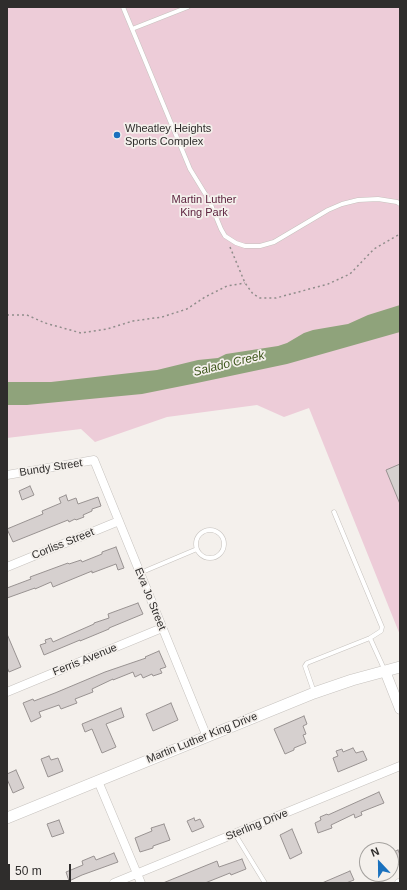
<!DOCTYPE html>
<html>
<head>
<meta charset="utf-8">
<style>
	body { margin:0 }
	#map { position:relative; width:407px; height:890px; overflow:hidden; background:#f4f0ec; font-family:Helvetica,sans-serif }
	canvas { display:block }
	.frame { position:absolute; inset:0; border:8px solid #2f2d2c; pointer-events:none }
	.north { position:absolute; left:359px; top:842px; width:40px; height:40px; box-sizing:border-box; background:#f4f0ec; border:1px solid #a5a29f; border-radius:50%; rotate:338deg; font-size:11px; font-weight:700; line-height:16px; text-align:center; color:#2f2d2c }
	.north::after { content:''; display:block; margin:auto; width:14px; height:18px; background:#1a71be; clip-path:polygon(50% 0,100% 100%,50% 72%,0 100%) }
	.scale { position:absolute; left:8px; top:864px; width:63px; height:18px; box-sizing:border-box; border:2px solid #2f2d2c; border-top:0; padding-left:5px; font-size:12px; line-height:14px; white-space:nowrap; color:#2f2d2c; -webkit-text-stroke:3px #f4f0ec; paint-order:stroke }
</style>
</head>
<body>
<div id="map">
<canvas width="407" height="890"></canvas>
<div class="frame"></div>
<div class="north">N</div>
<div class="scale">50 m</div>
</div>
<script>
const ctx = document.querySelector('canvas').getContext('2d');
ctx.lineJoin = 'round';
function fill(path, color) { ctx.fillStyle = color; ctx.fill(path, 'evenodd'); }
const shape = rows => new Path2D(rows.map(r => 'M' + r).join(''));
function stroke(path, color, width, dash) { ctx.strokeStyle = color; ctx.lineWidth = width; ctx.lineCap = dash ? 'butt' : 'round'; ctx.setLineDash(dash || []); ctx.stroke(path); }
function label(font, color, halo, rows, align = 'center') {
  ctx.font = font + ' Helvetica,sans-serif'; ctx.lineWidth = 3.5; ctx.setLineDash([]); ctx.textBaseline = 'middle'; ctx.strokeStyle = halo; ctx.fillStyle = color; for (const [text, x, y, turn = 0] of rows) {
    ctx.save(); ctx.translate(x, y); ctx.rotate((+turn || 0) * Math.PI / 180); ctx.textAlign = isNaN(turn) ? turn : align; if (halo) ctx.strokeText(text, 0, 0); ctx.fillText(text, 0, 0); ctx.restore();
  }
}
fill(shape([
	[7,7,400,7,400,635,309,408,284,417,257,405,167,417,95,442,81,429,7,438]
]), '#edccd8');
fill(shape([
	[400,305,400,332,287,364,197,383,142,394,27,405,7,405,7,382,51,382,157,370,198,360,218,358,226,354,278,346,287,343,304,333,313,330,348,324,368,315]
]), '#8fa37b');
const building = shape([
	[400,464,400,504,386,470,400,464],
	[30,486,34,495,22,500,19,491,30,486],
	[66,495,68,501,76,498,78,504,98,497,101,506,92,509,92,511,83,515,84,517,76,520,75,519,69,522,68,520,13,542,7,529,43,514,42,511,61,503,59,498,66,495],
	[116,547,124,568,118,570,116,564,92,573,92,571,53,587,51,582,35,589,35,588,7,598,7,588,31,579,30,577,68,563,69,564,81,560,82,562,102,554,102,552,116,547],
	[138,603,143,614,109,628,109,629,80,641,80,640,44,655,40,645,46,643,45,640,51,638,53,642,94,624,94,623,109,618,108,614,138,603],
	[7,634,21,667,9,672,7,667,7,634],
	[159,651,166,667,160,669,162,673,153,676,152,674,143,678,141,674,135,677,133,672,113,680,113,679,92,689,93,692,75,699,77,703,61,709,59,705,39,712,41,717,31,722,23,703,33,699,34,701,55,693,105,672,146,658,145,657,159,651],
	[171,703,178,720,153,731,146,714,171,703],
	[121,708,124,717,106,724,116,747,102,753,92,729,85,732,82,724,121,708],
	[304,716,307,724,303,726,306,734,303,735,306,743,294,748,294,750,285,754,274,729,304,716],
	[353,748,356,753,363,751,367,760,338,772,333,758,338,756,336,751,342,749,343,752,353,748],
	[49,756,51,760,58,758,63,771,48,777,41,759,49,756],
	[16,770,24,788,13,793,7,779,7,774,16,770],
	[379,792,384,803,361,812,362,815,355,818,354,814,331,825,332,828,318,833,315,823,321,820,320,817,327,814,328,815,379,792],
	[194,818,195,821,200,819,204,827,192,832,187,821,194,818],
	[59,820,64,833,52,837,47,824,59,820],
	[164,824,170,840,153,846,153,848,140,852,135,838,152,831,151,828,164,824],
	[292,829,302,853,290,859,280,835,292,829],
	[398,850,400,855,400,864,395,866,391,857,391,853,398,850],
	[114,853,118,862,82,875,69,881,66,872,83,865,82,861,94,856,96,860,114,853],
	[242,859,246,869,231,875,230,873,205,883,163,883,217,861,219,867,242,859],
	[350,871,354,880,346,883,322,883,350,871]
]);
fill(building, '#d6d0cf');
stroke(building, '#989291', 1);
const service = shape([
	[123,7,190,169,209,200,221,229,225,236,236,243,245,246,260,246,274,242,328,210,342,204,358,200,378,199,397,202,400,204],
	[132,29,188,7],
	'196 544a14 14 0 1 1 28 0a14 14 0 1 1-28 0Z',
	[140,573,197,549],
	[370,638,385,671],
	[314,692,305,666,307,663,370,638,381,631,382,627,334,512],
	[235,834,265,883]
]);
const minor = shape([
	[7,475,94,460,207,737],
	[7,567,119,521],
	[7,692,162,628],
	[98,781,141,883],
	[114,883,400,766],
	[399,883,400,883]
]);
const tertiary = shape([
	[385,671,400,709]
]);
const secondary = shape([
	[7,818,314,693,352,680,400,667]
]);
stroke(service, '#c6c2be', 5);
stroke(minor, '#c6c2be', 9);
stroke(tertiary, '#c6c2be', 11);
stroke(secondary, '#c6c2be', 12);
stroke(shape([
	[230,247,245,283,253,294,260,298,276,298,328,284,350,274,374,249,400,234],
	[7,315,27,315,45,323,81,333,107,329,133,321,162,317,187,309,205,297,227,286,245,283]
]), '#908d8b', 1.5, [2, 3]);
stroke(service, '#fff', 4);
stroke(minor, '#fff', 8);
stroke(tertiary, '#fff', 10);
stroke(secondary, '#fff', 11);
for (const [x, y, r, color] of [
	[117,135,4,"#1a71be"]
]) { const dot = new Path2D(); dot.arc(x, y, r, 0, 2 * Math.PI); ctx.fillStyle = color; ctx.fill(dot); stroke(dot, '#f4f0ec', 1.5); }
label('11px', '#2f2d2c', '#f4f0ec', [
	["Wheatley Heights",125,129],
	["Sports Complex",125,142]
], 'left');
label('11px', '#5e2540', '#f4f0ec', [
	["Martin Luther",204,200],
	["King Park",204,213]
]);
label('11px', '#2f2d2c', '#f4f0ec', [
	["Bundy Street",51,468,-9],
	["Corliss Street",63,544,-22],
	["Eva Jo Street",150,599,68],
	["Ferris Avenue",85,660,-22],
	["Martin Luther King Drive",202,738,-22],
	["Sterling Drive",257,825,-22]
]);
label('italic 12px', '#3d561b', '#f4f0ec', [
	["Salado Creek",229,364,-14]
]);
</script>
</body>
</html>
